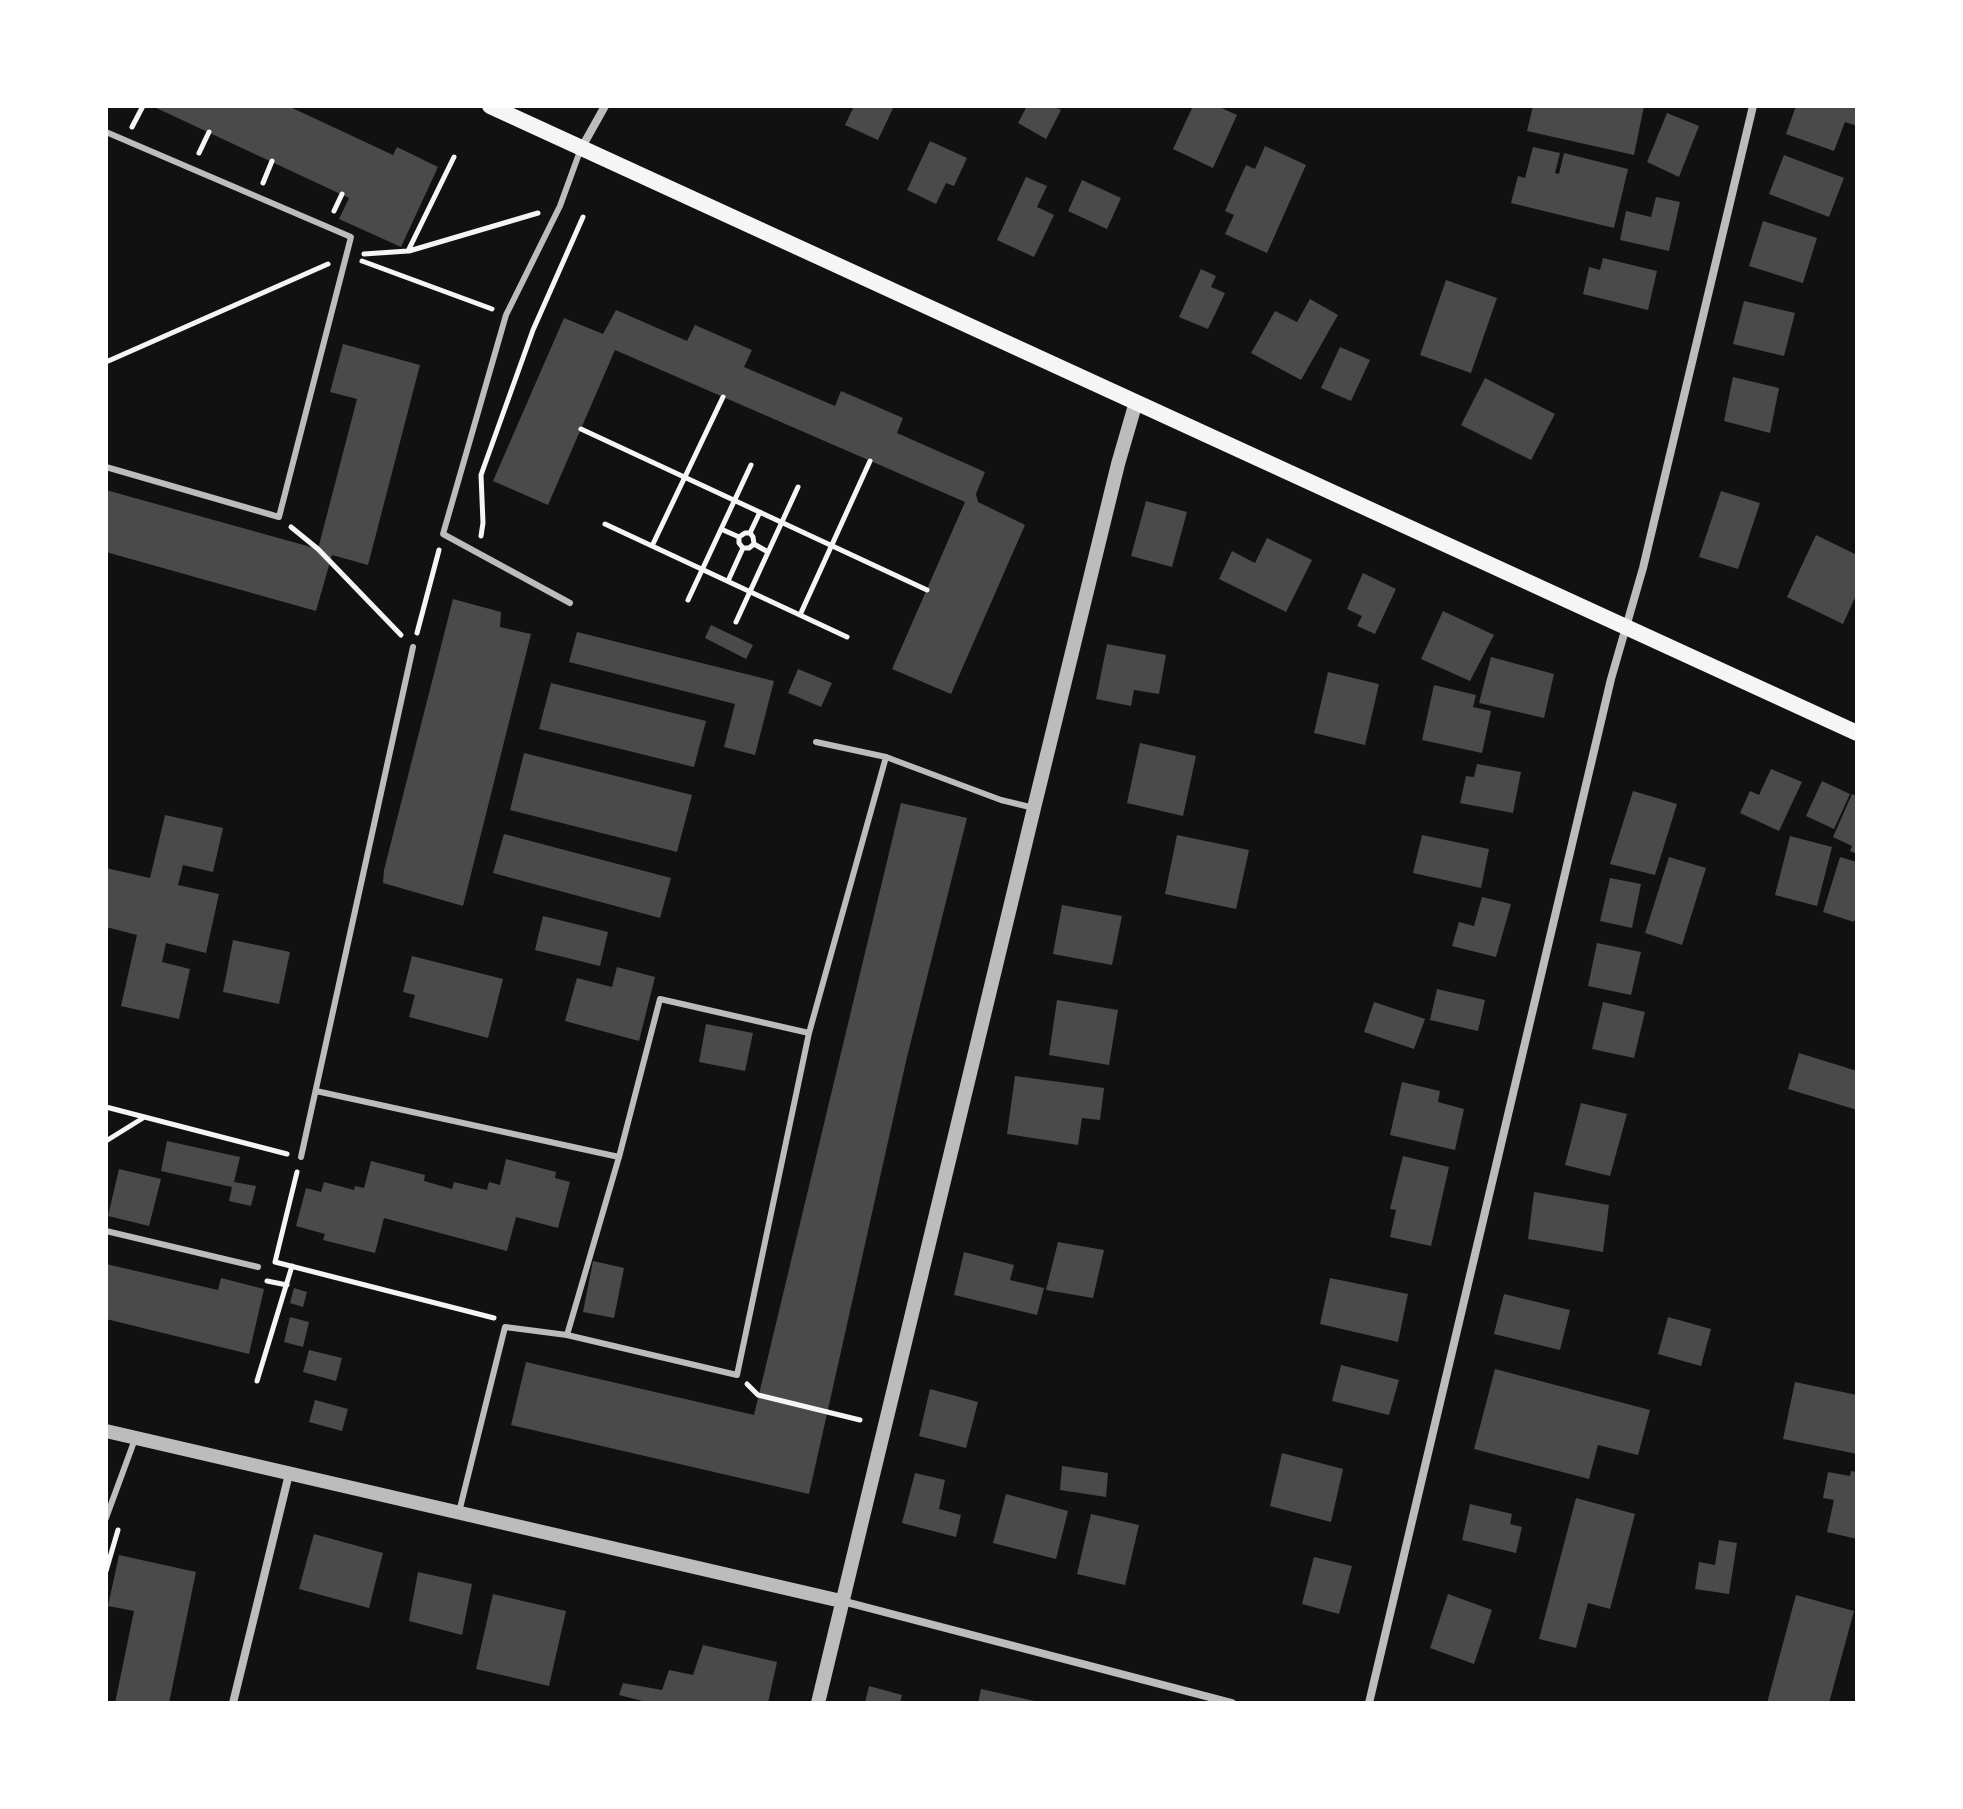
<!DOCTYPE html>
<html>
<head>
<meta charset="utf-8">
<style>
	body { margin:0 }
	#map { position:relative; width:1963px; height:1809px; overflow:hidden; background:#111; font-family:"Open Sans",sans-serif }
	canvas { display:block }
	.frame { position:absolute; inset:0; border:108px solid #fff; pointer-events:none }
</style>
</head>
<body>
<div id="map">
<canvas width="1963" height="1809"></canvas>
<div class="frame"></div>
</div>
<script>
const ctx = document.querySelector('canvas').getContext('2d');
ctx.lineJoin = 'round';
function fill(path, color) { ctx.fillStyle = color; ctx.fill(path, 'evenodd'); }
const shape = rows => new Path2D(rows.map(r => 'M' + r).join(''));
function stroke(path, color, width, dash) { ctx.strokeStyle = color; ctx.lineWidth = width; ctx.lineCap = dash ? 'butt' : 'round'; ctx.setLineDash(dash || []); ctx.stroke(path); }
fill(shape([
	[152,106,288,106,393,155,397,147,438,167,401,247,339,219,349,198],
	[854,106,894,106,878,140,845,125],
	[1027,106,1053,106,1061,110,1046,139,1018,123],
	[1193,106,1217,106,1237,115,1213,168,1173,149],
	[1533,106,1644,106,1634,155,1527,131],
	[1796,106,1857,106,1857,126,1845,122,1834,151,1786,134],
	[1667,113,1699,126,1679,177,1647,162],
	[930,141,967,158,954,186,946,183,936,204,907,190],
	[1265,146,1306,165,1267,253,1225,234,1234,215,1225,211,1246,165,1255,169],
	[1533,147,1560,153,1555,173,1559,174,1564,153,1628,169,1614,228,1511,203,1518,176,1525,178],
	[1784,155,1844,178,1829,217,1769,194],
	[1026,177,1047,186,1037,207,1054,215,1034,257,997,240],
	[1082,180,1121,198,1107,229,1068,211],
	[1656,197,1680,202,1669,251,1620,240,1626,211,1651,217],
	[1763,221,1817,238,1803,283,1749,266],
	[1603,258,1657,271,1648,310,1583,294,1589,267,1600,270],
	[1201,269,1216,276,1211,287,1225,293,1208,329,1179,317],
	[1446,280,1497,298,1471,373,1420,355],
	[1310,299,1338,315,1301,380,1251,353,1275,311,1297,322],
	[1744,301,1795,313,1784,356,1733,344],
	[616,310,687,341,695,325,752,350,744,367,835,406,841,391,903,418,897,433,985,472,976,494,978,502,1025,525,951,694,892,669,965,502,615,350,548,505,493,481,564,318,603,334],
	[343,344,420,365,368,565,332,555,316,611,106,552,106,490,318,549,357,399,330,392],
	[1340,347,1370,360,1351,401,1321,388],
	[1733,377,1779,388,1770,433,1724,421],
	[1485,378,1555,414,1531,460,1461,425],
	[1721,491,1760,503,1738,569,1699,557],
	[1146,501,1187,512,1172,567,1131,556],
	[1816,535,1857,555,1857,593,1843,624,1787,597],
	[1267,538,1312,560,1286,612,1219,579,1232,551,1255,563],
	[1363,573,1396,589,1375,634,1357,626,1362,616,1347,609],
	[453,599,501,612,500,627,531,634,463,906,383,883,384,870],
	[1443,611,1494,635,1470,681,1421,659],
	[711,625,753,645,746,659,705,638],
	[577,632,774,681,755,755,724,747,735,704,569,662],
	[1107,644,1166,655,1159,694,1134,690,1131,706,1096,699],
	[1491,657,1554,674,1544,718,1479,703],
	[798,669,832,683,821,707,788,693],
	[1328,672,1379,684,1365,745,1314,733],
	[551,683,706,721,694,767,539,729],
	[1434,685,1476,695,1473,707,1491,711,1482,753,1422,740],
	[1140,743,1196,756,1183,816,1127,803],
	[524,753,692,795,677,852,510,810],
	[1477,764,1521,772,1513,813,1460,803,1466,776,1474,777],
	[1771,769,1802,782,1779,831,1740,813,1750,791,1759,795],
	[1822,781,1850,794,1834,829,1806,816],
	[1633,791,1677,804,1655,875,1610,864],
	[1852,794,1857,796,1857,854,1850,851,1852,846,1833,837],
	[901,803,967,818,907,1057,809,1494,511,1425,526,1362,754,1415],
	[165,815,223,828,213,872,183,865,178,885,219,894,206,953,166,943,162,962,190,969,179,1019,121,1006,137,935,106,927,106,868,150,878],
	[504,834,671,878,660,918,493,873],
	[1177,835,1249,850,1236,909,1165,894],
	[1422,835,1489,849,1481,888,1413,873],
	[1790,836,1832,847,1817,906,1775,895],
	[1669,857,1706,868,1682,945,1645,933],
	[1840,857,1857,862,1857,913,1854,922,1823,912],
	[1610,878,1641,884,1632,928,1600,921],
	[1482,897,1511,904,1496,957,1452,946,1459,922,1474,926],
	[1062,905,1122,916,1112,965,1053,954],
	[543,916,608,932,600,966,535,950],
	[233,940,290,952,279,1004,223,992],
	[1597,943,1641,952,1631,995,1588,986],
	[412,956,503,979,488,1038,409,1017,415,995,403,992],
	[617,967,655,977,639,1041,565,1021,577,978,612,987],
	[1437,989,1485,1000,1478,1031,1430,1020],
	[1057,1000,1118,1010,1109,1065,1049,1055],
	[1374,1002,1425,1019,1414,1049,1364,1032],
	[1603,1002,1645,1012,1634,1058,1592,1049],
	[706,1024,753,1033,745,1071,699,1062],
	[1799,1053,1857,1071,1857,1110,1788,1089],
	[1015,1076,1104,1088,1100,1120,1082,1118,1078,1145,1007,1134],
	[1402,1082,1440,1091,1438,1102,1464,1109,1455,1150,1390,1135],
	[1581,1103,1627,1114,1610,1176,1565,1165],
	[167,1141,240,1157,234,1182,256,1186,251,1206,229,1201,232,1187,161,1171],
	[1403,1156,1449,1167,1431,1246,1390,1237,1396,1210,1390,1209],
	[506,1159,556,1172,555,1178,570,1182,558,1228,516,1217,507,1251,384,1218,375,1253,323,1240,325,1234,296,1226,306,1188,321,1192,324,1182,354,1190,355,1186,364,1188,371,1161,425,1175,424,1181,452,1189,454,1182,487,1190,489,1182,500,1185],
	[119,1169,161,1179,149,1226,108,1216],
	[1534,1192,1609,1205,1603,1252,1528,1239],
	[1058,1242,1104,1250,1093,1298,1046,1290],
	[964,1252,1014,1265,1010,1280,1044,1288,1037,1315,954,1295],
	[593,1261,624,1268,614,1318,583,1312],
	[106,1264,218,1290,221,1278,264,1289,249,1354,106,1319],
	[1330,1278,1408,1294,1398,1342,1320,1324],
	[294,1288,307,1292,303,1307,290,1303],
	[1504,1294,1570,1310,1560,1350,1494,1334],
	[290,1317,309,1322,303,1347,284,1342],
	[1668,1317,1711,1329,1701,1366,1658,1354],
	[309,1350,342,1358,336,1381,303,1372],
	[1341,1365,1399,1380,1389,1415,1332,1401],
	[1495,1369,1650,1410,1638,1455,1598,1445,1589,1479,1474,1449],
	[1795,1382,1857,1395,1857,1454,1783,1439],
	[930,1389,978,1402,966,1448,919,1436],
	[315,1400,348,1409,342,1431,309,1422],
	[1282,1453,1343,1469,1331,1522,1270,1506],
	[1062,1466,1108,1473,1106,1497,1060,1490],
	[1851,1471,1857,1472,1857,1539,1827,1532,1834,1500,1823,1498,1828,1472,1850,1476],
	[915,1473,945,1480,939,1509,961,1515,956,1537,902,1523],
	[1006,1494,1068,1511,1056,1559,993,1543],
	[1576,1498,1635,1514,1610,1609,1588,1603,1576,1648,1539,1639],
	[1470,1504,1512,1514,1510,1524,1522,1527,1516,1553,1462,1540],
	[1091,1514,1139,1525,1125,1585,1077,1574],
	[314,1534,383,1553,369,1608,299,1589],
	[1719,1540,1737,1543,1729,1594,1695,1589,1699,1562,1715,1565],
	[119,1555,196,1572,169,1703,115,1703,134,1611,108,1606],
	[1314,1557,1352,1566,1339,1614,1302,1604],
	[418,1572,472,1584,462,1635,409,1621],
	[493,1594,566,1611,549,1686,476,1669],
	[1448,1594,1492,1610,1474,1664,1430,1648],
	[1796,1595,1854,1611,1829,1703,1767,1703],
	[703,1645,777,1662,768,1703,650,1703,619,1695,623,1683,662,1690,669,1670,693,1675],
	[869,1686,902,1695,900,1703,865,1703],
	[981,1689,1039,1702,1039,1703,978,1703]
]), '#4a4a4a');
stroke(shape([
	[132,127,143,106],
	[199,153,209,132],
	[263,183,272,161],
	[334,211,342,194],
	[409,251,538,213],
	[364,254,408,251,454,157],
	[362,261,492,309],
	[106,362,328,264],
	[581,429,927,590],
	[605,524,847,637],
	[291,527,318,549,401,635],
	[721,529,739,537],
	[481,536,483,523,481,475,533,330,583,217],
	[754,544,768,552],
	[652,546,723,397],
	[743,548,749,548,754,544,753,537,750,533],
	[728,581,743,548,739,543,739,537,745,533,750,533,760,512],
	[688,600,751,465],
	[800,615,870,461],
	[736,622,798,487],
	[417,633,439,550],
	[106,1107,287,1154],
	[106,1141,143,1118],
	[297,1172,275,1262,494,1318],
	[267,1281,287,1285],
	[257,1381,292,1266],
	[747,1384,758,1395,860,1420],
	[106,1571,118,1530]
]), '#f5f5f5', 5);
stroke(shape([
	[106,132,351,237,279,517,106,467],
	[570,603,443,534,506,315,560,206,580,151],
	[816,742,886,757,1001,800,1034,808],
	[316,1091,619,1157],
	[301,1157,413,647],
	[106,1231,258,1267],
	[567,1335,619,1157,660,999,809,1033],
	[459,1512,505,1327,567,1335,737,1375,809,1033,886,757],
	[106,1518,135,1439]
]), '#bcbcbc', 6);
stroke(shape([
	[582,147,605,106],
	[842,1601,1232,1703],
	[233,1703,289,1474],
	[1369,1703,1611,679,1643,568,1753,106]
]), '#bcbcbc', 8);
stroke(shape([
	[106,1431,841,1601],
	[818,1703,1034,808,1118,464,1136,402]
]), '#bcbcbc', 14);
stroke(shape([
	[490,106,1857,733]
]), '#f5f5f5', 16);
</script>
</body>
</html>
